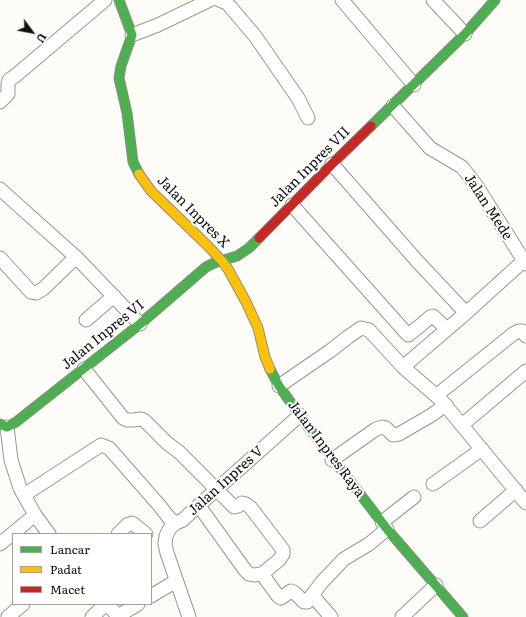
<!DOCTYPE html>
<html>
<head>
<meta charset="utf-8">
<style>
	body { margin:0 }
	#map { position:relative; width:526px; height:617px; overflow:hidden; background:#fdfcf7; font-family:Literata,serif }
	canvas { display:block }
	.legend { position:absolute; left:12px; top:533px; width:140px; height:72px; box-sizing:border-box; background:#fff; border:1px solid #a0a0a0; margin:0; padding:5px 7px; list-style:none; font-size:12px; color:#111 }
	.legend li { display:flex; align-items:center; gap:8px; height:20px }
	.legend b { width:20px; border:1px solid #a0a0a0 }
	.north { position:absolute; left:12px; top:12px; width:40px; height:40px; -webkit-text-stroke:3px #fff; paint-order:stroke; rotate:122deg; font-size:11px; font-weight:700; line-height:16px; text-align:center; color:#111 }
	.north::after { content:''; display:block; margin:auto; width:14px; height:18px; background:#111; clip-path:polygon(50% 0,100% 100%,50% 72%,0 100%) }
</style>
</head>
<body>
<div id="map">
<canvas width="526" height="617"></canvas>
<ul class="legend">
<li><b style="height:5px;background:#4caf50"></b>Lancar</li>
<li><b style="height:5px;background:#ffc107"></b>Padat</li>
<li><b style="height:5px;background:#c62828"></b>Macet</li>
</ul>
<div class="north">U</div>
</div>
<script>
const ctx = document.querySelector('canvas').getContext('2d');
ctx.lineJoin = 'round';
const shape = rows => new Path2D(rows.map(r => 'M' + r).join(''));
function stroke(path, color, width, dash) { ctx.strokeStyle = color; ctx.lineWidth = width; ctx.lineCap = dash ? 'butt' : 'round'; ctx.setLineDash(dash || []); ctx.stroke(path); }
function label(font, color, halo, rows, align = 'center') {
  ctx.font = font + ' Literata,serif'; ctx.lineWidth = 4; ctx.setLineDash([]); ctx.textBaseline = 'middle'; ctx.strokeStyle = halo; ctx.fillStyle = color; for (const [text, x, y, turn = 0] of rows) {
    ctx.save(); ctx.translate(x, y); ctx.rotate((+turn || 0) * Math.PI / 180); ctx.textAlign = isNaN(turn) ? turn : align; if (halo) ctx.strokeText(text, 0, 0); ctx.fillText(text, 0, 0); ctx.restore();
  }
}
const street = shape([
	[219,0,227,3,255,36,298,98,308,118],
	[342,0,414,85],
	[433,0,465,34],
	[132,35,158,25,210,0],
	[0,102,8,94,8,84,9,80,15,76,105,0],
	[393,106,430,148,462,167,476,185,526,264],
	[332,164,417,261,466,313],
	[0,189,77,258,140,324],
	[292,205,408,335,421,325,430,317,433,316,447,329],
	[0,258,31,292,36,293,43,289,76,257],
	[86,320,114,296],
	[403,367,466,313,519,265,526,260],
	[84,369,123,418,127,420,133,420,141,419,145,421,167,443,179,452,234,507,238,506,242,503,246,504,251,508,283,550,283,554,279,560,262,574],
	[279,386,330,351,348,337,361,328,369,330,403,367,441,400,526,503],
	[437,395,513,334,519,331,522,331,526,336],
	[462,425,526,371],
	[7,427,11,460,20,488,35,515,49,534],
	[332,460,376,429,382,427,386,428,393,435,399,434,430,416,446,405],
	[433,484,482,449],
	[24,495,101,445,109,448,159,505,170,519,176,523,183,520,189,514,300,415],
	[199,506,245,570,249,574,254,575,262,574,278,596,281,598,291,591,294,592,304,602,307,602,322,582,344,559,369,544,387,529],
	[480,521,516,490],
	[382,522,414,497],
	[176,523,170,528,166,536,165,544,167,553,189,617],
	[118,534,127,525,132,523,136,526,146,534],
	[0,544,35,515],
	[312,595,331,617],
	[151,596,176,581],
	[107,604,118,616,138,604],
	[8,617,23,604],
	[92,617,106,604],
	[402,617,436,585]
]);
const fast = shape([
	[119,0,132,35,121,66,119,78,127,113,133,162,139,174],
	[371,126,465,34,495,0],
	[270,369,279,386,309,428,387,529,463,617],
	[0,424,7,427,16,422,140,324,206,267,214,263,237,256,249,248,259,238]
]);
const slow = shape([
	[139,174,151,191,208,246,222,261,228,269,246,302,258,328,265,357,270,369]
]);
const jam = shape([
	[259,238,332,164,371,126]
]);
stroke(street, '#979795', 15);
stroke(fast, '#8e8d8b', 11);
stroke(slow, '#8e8d8b', 11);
stroke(jam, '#8e8d8b', 11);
stroke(street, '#fffffe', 13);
stroke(fast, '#4caf50', 9);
stroke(slow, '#ffc107', 9);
stroke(jam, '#c62828', 9);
label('14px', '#111', '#fff', [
	["Jalan Inpres VII",310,167,-45],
	["Jalan Mede",488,207,57],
	["Jalan Inpres X",193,212,45],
	["Jalan Inpres VI",103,335,-39],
	["Jalan Inpres Raya",326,449,53],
	["Jalan Inpres V",226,481,-42]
]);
</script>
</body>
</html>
